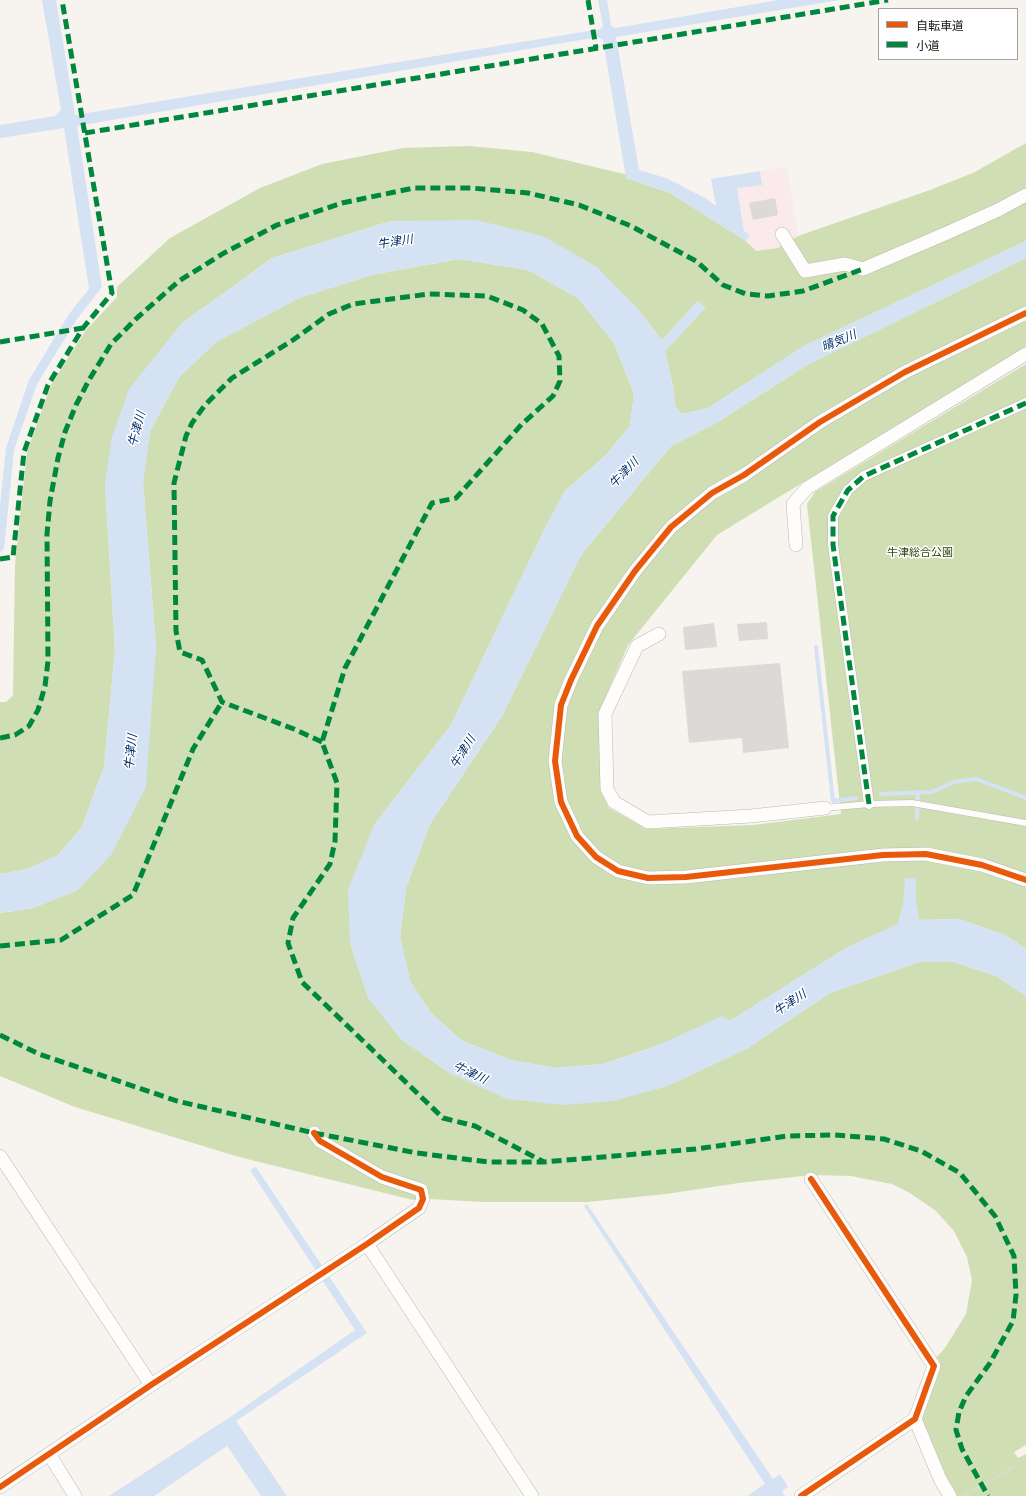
<!DOCTYPE html>
<html>
<head>
<meta charset="utf-8">
<style>
	body { margin:0 }
	#map { position:relative; width:1026px; height:1496px; overflow:hidden; background:#f7f3ee; font-family:Inter,"Noto Sans JP",sans-serif }
	canvas { display:block }
	.legend { position:absolute; left:878px; top:8px; width:140px; height:52px; box-sizing:border-box; background:#fff; border:1px solid #a3a1a0; margin:0; padding:5px 7px; list-style:none; font-size:12px; color:#181512 }
	.legend li { display:flex; align-items:center; gap:8px; height:20px }
	.legend b { width:20px; border:1px solid #a3a1a0 }
</style>
</head>
<body>
<div id="map">
<canvas width="1026" height="1496"></canvas>
<ul class="legend">
<li><b style="height:5px;background:#e8590c"></b>自転車道</li>
<li><b style="height:5px;background:#00873e"></b>小道</li>
</ul>
</div>
<script>
const ctx = document.querySelector('canvas').getContext('2d');
ctx.lineJoin = 'round';
function fill(path, color) { ctx.fillStyle = color; ctx.fill(path, 'evenodd'); }
const shape = rows => new Path2D(rows.map(r => 'M' + r).join(''));
function stroke(path, color, width, dash) { ctx.strokeStyle = color; ctx.lineWidth = width; ctx.lineCap = dash ? 'butt' : 'round'; ctx.setLineDash(dash || []); ctx.stroke(path); }
function label(font, color, halo, rows, align = 'center') {
  ctx.font = font + ' Inter,"Noto Sans JP",sans-serif'; ctx.lineWidth = 3; ctx.setLineDash([]); ctx.textBaseline = 'middle'; ctx.strokeStyle = halo; ctx.fillStyle = color; for (const [text, x, y, turn = 0] of rows) {
    ctx.save(); ctx.translate(x, y); ctx.rotate((+turn || 0) * Math.PI / 180); ctx.textAlign = isNaN(turn) ? turn : align; if (halo) ctx.strokeText(text, 0, 0); ctx.fillText(text, 0, 0); ctx.restore();
  }
}
fill(shape([
	[782,167,787,170,798,236,778,248,756,251,746,241,750,235,745,231,737,188,762,185,760,171]
]), '#faeaeb');
fill(shape([
	[1026,143,1026,241,804,346,708,408,681,414,675,406,673,387,665,351,705,308,698,301,662,340,636,307,391,221,272,258,181,324,105,483,115,650,104,767,82,827,57,856,24,870,0,874,0,702,6,702,13,695,15,565,27,452,51,385,86,330,117,297,117,287,170,238,260,188,322,164,403,148,469,146,532,152,628,175,626,178,670,193,746,241,756,251,778,248,798,236,930,190,973,173],
	[1026,258,1026,346,717,535,628,645,598,714,602,794,609,808,646,829,753,825,841,814,807,504,815,492,1026,364,1026,949,1005,935,959,919,919,920,916,901,903,905,898,924,846,948,730,1021,603,1064,556,1068,511,1060,462,1041,431,1013,410,981,400,936,406,888,430,824,502,716,581,555,671,446,718,422,807,365],
	[459,259,528,270,578,298,614,343,634,394,630,426,605,456,565,491,544,530,451,725,374,825,350,943,368,997,401,1039,451,1074,665,1087,748,1048,830,993,919,962,954,962,996,976,1026,996,1026,1445,1014,1452,1018,1458,1026,1454,1026,1496,945,1496,909,1416,925,1370,945,1348,966,1314,972,1280,967,1257,954,1231,936,1211,910,1193,892,1184,851,1176,812,1175,739,1183,666,1194,587,1202,483,1202,429,1199,413,1200,239,1157,75,1107,0,1076,0,913,33,908,78,890,156,648,143,482,150,431,180,376,216,342,299,298,371,275]
]), '#cfdfb3');
fill(shape([
	[42,0,56,0,75,115,601,29,603,26,598,0,607,0,611,26,616,28,778,0,840,0,616,37,639,170,666,178,705,198,716,206,711,179,760,171,762,185,737,188,744,231,750,235,746,241,670,193,626,178,603,40,598,37,77,126,102,287,77,319,37,384,14,450,4,549,0,553,0,506,6,448,29,380,69,314,89,289,64,128,0,138,0,125,55,116,61,110],
	[476,220,543,236,597,267,636,307,662,340,698,301,705,308,665,351,673,387,675,406,681,414,708,408,804,346,1026,241,1026,258,807,365,718,422,671,446,581,555,502,716,430,824,406,888,400,936,410,981,431,1013,462,1041,511,1060,556,1068,603,1064,654,1047,722,1016,730,1021,846,948,898,924,903,905,905,878,916,878,916,901,919,920,959,919,1005,935,1026,949,1026,996,996,976,954,962,919,962,830,993,748,1048,665,1087,613,1101,563,1105,507,1099,451,1074,401,1039,368,998,350,943,348,890,374,825,451,725,544,530,565,491,605,456,630,426,634,394,614,343,578,298,528,270,459,259,371,275,299,298,216,342,180,376,150,431,143,482,156,648,146,787,111,855,78,890,33,908,0,913,0,874,24,870,57,856,82,827,104,767,115,650,105,483,112,437,129,389,181,324,272,258,391,221],
	[256,1167,367,1333,236,1421,287,1496,261,1496,227,1446,154,1496,109,1496,233,1415,355,1330,250,1170],
	[587,1204,773,1479,780,1474,788,1487,782,1491,785,1496,747,1496,765,1484,584,1206]
]), '#d5e2f4');
stroke(shape([
	[816,647,833,801,856,798],
	[881,794,932,792,954,782,976,779,1026,798],
	[917,819,918,793]
]), '#d5e2f4', 4);
fill(shape([
	[775,198,778,215,753,220,749,203],
	[767,622,768,639,739,641,737,624],
	[714,623,717,647,685,650,683,627],
	[780,663,789,748,743,753,742,738,689,743,682,671]
]), '#dcd9d6');
const service = shape([
	[825,808,869,804,912,803,1026,823]
]);
const pedestrian = shape([
	[869,804,833,545,833,516,848,490,864,476,1026,403]
]);
const minor = shape([
	[782,234,805,271,845,264,863,269,947,233,998,210,1026,195],
	[1026,313,905,372,820,422,744,475,712,493,671,527,635,571,597,626,571,680,561,705,555,761,561,802,577,836,596,857,618,871,648,878,686,877,883,855,926,854,982,865,1026,880],
	[796,545,793,504,807,488,1026,354],
	[659,634,637,646,605,714,607,789,614,802,648,822,751,816,825,808],
	[0,1156,151,1385],
	[367,1244,532,1496],
	[915,1419,940,1479,950,1496],
	[49,1454,75,1496],
	[0,1487,151,1385,367,1244,419,1208,423,1199,421,1190,382,1177,320,1141,314,1133],
	[801,1496,915,1419,934,1366,811,1179]
]);
stroke(service, '#bab8b4', 7);
stroke(pedestrian, '#bab8b4', 11);
stroke(minor, '#bab8b4', 14);
stroke(shape([
	[963,1496,1014,1467]
]), '#dedcda', 2.5, [2, 2]);
stroke(service, '#fefdfc', 6);
stroke(pedestrian, '#fefdfc', 10);
stroke(minor, '#fefdfc', 13);
stroke(shape([
	[588,0,596,48],
	[85,133,888,0],
	[0,342,83,328],
	[0,559,13,557,24,452,48,385,83,328,112,293,62,0],
	[0,738,15,735,29,726,38,710,45,686,48,661,47,534,50,501,58,458,65,432,76,405,89,380,111,344,138,317,179,281,224,253,277,225,342,203,414,188,471,188,528,193,579,205,631,226,696,261,723,285,746,294,768,296,803,291,863,269],
	[322,742,294,729,222,702,202,660,180,652,176,631,174,483,186,436,192,423,205,405,232,378,293,340,329,314,353,304,429,294,487,296,523,310,542,324,559,356,560,381,553,396,522,424,456,498,432,503,345,668,322,742,337,783,335,841,330,864,293,918,288,943,302,982,443,1118,475,1126,544,1162],
	[869,804,833,545,833,516,848,490,864,476,1026,403],
	[0,946,61,940,133,895,193,749,222,702],
	[0,1035,39,1054,177,1101,314,1133,417,1153,488,1162,544,1162,696,1149,787,1136,835,1135,884,1139,921,1151,960,1173,995,1216,1014,1256,1016,1295,1013,1321,990,1363,966,1396,959,1412,956,1430,962,1449,988,1496]
]), '#00873e', 5, [10, 5]);
stroke(shape([
	[1026,313,905,372,820,422,744,475,712,493,671,527,635,571,597,626,571,680,561,705,555,761,561,802,577,836,596,857,618,871,648,878,686,877,883,855,926,854,982,865,1026,880],
	[0,1487,151,1385,367,1244,419,1208,423,1199,421,1190,382,1177,320,1141,314,1133],
	[801,1496,915,1419,934,1366,811,1179]
]), '#e8590c', 6);
label('11px', '#314409', '#fff', [
	["牛津総合公園",920,553]
]);
label('italic 12px', '#06336e', '#fff', [
	["牛津川",395,242,-9],
	["晴気川",839,341,-23],
	["牛津川",137,429,-75],
	["牛津川",624,473,-46],
	["牛津川",131,752,-84],
	["牛津川",463,752,-58],
	["牛津川",790,1003,-34],
	["牛津川",470,1073,25]
]);
</script>
</body>
</html>
